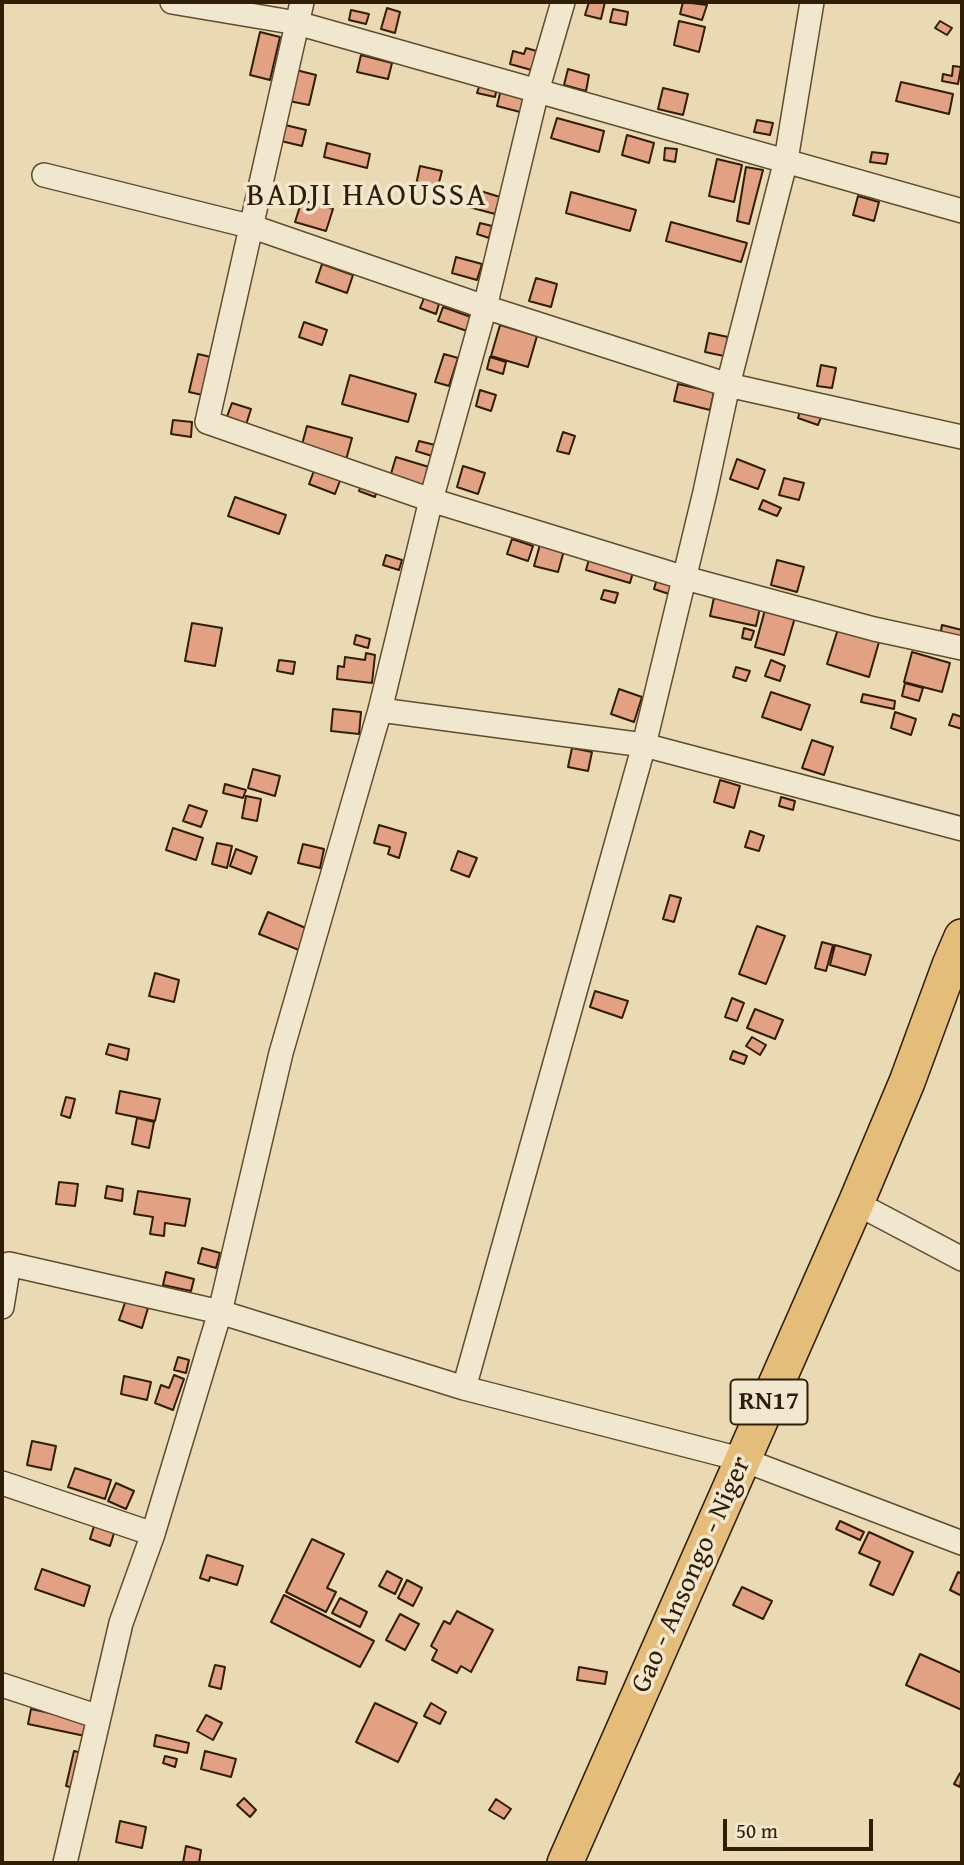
<!DOCTYPE html>
<html>
<head>
<meta charset="utf-8">
<style>
	body { margin:0 }
	#map { position:relative; width:964px; height:1865px; overflow:hidden; background:#e9dab3; font-family:"Gentium Book Plus",serif }
	canvas { display:block }
	.frame { position:absolute; inset:0; border:4px solid #301e04; pointer-events:none }
	.scale { position:absolute; left:723px; top:1819px; width:150px; height:32px; box-sizing:border-box; border:4px solid #301e04; border-top:0; padding-left:9px; font-size:21px; line-height:24px; white-space:nowrap; color:#301e04; -webkit-text-stroke:5px #f1e7ce; paint-order:stroke }
</style>
</head>
<body>
<div id="map">
<canvas width="964" height="1865"></canvas>
<div class="frame"></div>
<div class="scale">50 m</div>
</div>
<script>
const ctx = document.querySelector('canvas').getContext('2d');
ctx.lineJoin = 'round';
function fill(path, color) { ctx.fillStyle = color; ctx.fill(path, 'evenodd'); }
const shape = rows => new Path2D(rows.map(r => 'M' + r).join(''));
function stroke(path, color, width, dash) { ctx.strokeStyle = color; ctx.lineWidth = width; ctx.lineCap = dash ? 'butt' : 'round'; ctx.setLineDash(dash || []); ctx.stroke(path); }
function label(font, color, halo, rows, align = 'center') {
  ctx.font = font + ' "Gentium Book Plus",serif'; ctx.lineWidth = 7; ctx.setLineDash([]); ctx.textBaseline = 'middle'; ctx.strokeStyle = halo; ctx.fillStyle = color; for (const [text, x, y, turn = 0] of rows) {
    ctx.save(); ctx.translate(x, y); ctx.rotate((+turn || 0) * Math.PI / 180); ctx.textAlign = isNaN(turn) ? turn : align; if (halo) ctx.strokeText(text, 0, 0); ctx.fillText(text, 0, 0); ctx.restore();
  }
}
const building = shape([
	[589,2,605,2,601,19,585,15,589,2],
	[683,2,707,5,702,20,680,14,683,2],
	[387,8,400,12,395,33,381,29,387,8],
	[613,9,628,12,626,25,610,22,613,9],
	[351,10,369,14,366,24,349,20,351,10],
	[679,21,705,27,699,52,674,45,679,21],
	[940,21,952,28,947,35,935,28,940,21],
	[260,32,280,37,270,80,250,75,260,32],
	[526,48,540,52,535,71,510,64,513,51,524,54,526,48],
	[361,55,392,63,388,79,357,72,361,55],
	[953,66,961,67,958,84,942,81,943,74,952,76,953,66],
	[568,69,589,75,586,91,564,85,568,69],
	[296,70,316,75,309,105,289,101,296,70],
	[901,82,953,94,949,114,896,101,901,82],
	[480,84,497,88,495,97,477,93,480,84],
	[663,88,688,94,683,115,658,109,663,88],
	[501,89,528,96,524,113,497,106,501,89],
	[557,118,604,131,599,152,551,138,557,118],
	[757,120,773,123,770,135,754,132,757,120],
	[285,125,306,130,302,146,281,141,285,125],
	[627,135,654,143,649,163,622,155,627,135],
	[327,143,370,154,367,168,324,157,327,143],
	[665,148,677,149,675,162,664,160,665,148],
	[872,152,888,154,886,164,870,162,872,152],
	[717,159,742,165,734,202,709,196,717,159],
	[420,166,442,171,437,190,416,185,420,166],
	[746,167,763,170,749,224,737,221,746,167],
	[474,189,500,197,495,214,469,207,474,189],
	[571,192,636,210,630,231,566,213,571,192],
	[858,196,879,202,874,221,853,215,858,196],
	[302,200,333,209,326,231,295,222,302,200],
	[671,222,747,243,741,262,666,241,671,222],
	[480,223,492,226,489,238,477,234,480,223],
	[456,257,482,264,477,280,452,273,456,257],
	[322,264,353,275,347,293,316,282,322,264],
	[536,278,557,284,551,307,529,301,536,278],
	[424,298,439,304,436,314,420,308,424,298],
	[443,307,471,317,467,331,438,321,443,307],
	[304,322,327,330,322,345,299,337,304,322],
	[500,325,537,336,528,367,491,356,500,325],
	[709,333,728,337,724,356,705,352,709,333],
	[198,354,215,358,207,396,189,392,198,354],
	[444,354,458,358,449,386,435,382,444,354],
	[490,357,506,362,503,374,487,369,490,357],
	[821,365,836,368,832,388,817,386,821,365],
	[350,375,416,394,408,422,342,404,350,375],
	[678,384,714,392,710,410,674,401,678,384],
	[480,390,496,395,491,411,476,406,480,390],
	[232,403,251,409,245,428,225,422,232,403],
	[801,408,822,415,818,425,798,418,801,408],
	[173,420,192,422,191,437,171,434,173,420],
	[307,426,352,438,346,460,301,448,307,426],
	[563,432,575,436,569,454,557,451,563,432],
	[419,441,435,445,432,456,416,451,419,441],
	[396,457,429,467,423,487,390,477,396,457],
	[737,459,765,470,758,489,730,479,737,459],
	[463,466,485,473,478,494,457,487,463,466],
	[315,468,341,478,335,494,309,484,315,468],
	[784,478,804,483,799,500,779,495,784,478],
	[362,483,378,488,375,497,359,491,362,483],
	[235,497,286,515,279,534,228,516,235,497],
	[763,500,781,508,777,516,759,509,763,500],
	[512,539,533,546,528,561,507,554,512,539],
	[541,541,565,547,558,572,534,566,541,541],
	[591,552,635,565,630,583,586,570,591,552],
	[386,555,402,560,399,570,383,565,386,555],
	[777,560,804,567,797,592,771,585,777,560],
	[659,572,677,577,672,595,654,589,659,572],
	[604,590,618,593,615,603,601,599,604,590],
	[715,593,761,603,756,626,710,616,715,593],
	[766,606,796,614,784,655,755,647,766,606],
	[192,623,222,628,215,666,185,661,192,623],
	[942,625,962,630,962,641,940,636,942,625],
	[744,628,754,631,751,640,742,638,744,628],
	[838,629,879,642,869,677,827,664,838,629],
	[356,635,370,639,368,648,354,644,356,635],
	[912,652,950,663,942,692,904,682,912,652],
	[366,653,375,655,372,683,337,679,338,666,344,667,345,657,365,660,366,653],
	[279,660,295,662,293,674,277,671,279,660],
	[771,660,785,666,780,681,765,676,771,660],
	[736,667,750,671,746,681,733,677,736,667],
	[905,683,923,688,919,701,902,696,905,683],
	[619,689,642,697,634,722,611,714,619,689],
	[771,692,810,705,801,730,762,717,771,692],
	[863,694,895,701,894,709,861,702,863,694],
	[333,709,361,712,359,734,331,731,333,709],
	[895,712,916,719,911,735,891,728,895,712],
	[953,714,962,717,962,729,949,725,953,714],
	[812,740,833,747,824,775,802,768,812,740],
	[572,748,592,752,588,771,568,767,572,748],
	[253,769,280,776,275,796,248,788,253,769],
	[720,780,740,786,734,808,714,802,720,780],
	[225,784,246,790,243,798,223,793,225,784],
	[246,796,261,799,257,821,242,818,246,796],
	[781,797,795,801,793,810,779,806,781,797],
	[189,805,207,811,201,827,183,821,189,805],
	[379,825,406,833,399,858,388,854,390,847,374,843,379,825],
	[173,828,203,838,196,860,166,850,173,828],
	[750,831,764,836,759,851,745,847,750,831],
	[217,843,232,846,227,868,212,864,217,843],
	[303,844,324,849,320,868,298,863,303,844],
	[236,849,257,857,251,874,230,866,236,849],
	[458,851,477,858,469,877,451,870,458,851],
	[670,895,681,898,674,922,663,919,670,895],
	[268,912,308,929,299,950,259,934,268,912],
	[757,926,785,936,766,984,739,974,757,926],
	[822,942,833,945,826,971,815,968,822,942],
	[835,945,871,955,865,975,830,965,835,945],
	[155,973,179,980,174,1002,149,996,155,973],
	[595,991,628,1001,622,1018,590,1007,595,991],
	[732,998,744,1003,737,1021,725,1017,732,998],
	[755,1009,783,1020,775,1039,747,1028,755,1009],
	[752,1037,766,1045,760,1055,746,1046,752,1037],
	[109,1044,129,1049,127,1060,106,1054,109,1044],
	[733,1051,747,1056,744,1064,730,1059,733,1051],
	[120,1091,160,1099,155,1121,116,1113,120,1091],
	[66,1097,75,1099,70,1118,61,1115,66,1097],
	[137,1118,154,1122,149,1148,132,1144,137,1118],
	[59,1182,78,1184,75,1206,56,1204,59,1182],
	[107,1186,123,1189,122,1201,105,1198,107,1186],
	[138,1191,190,1199,185,1226,165,1223,164,1236,150,1234,153,1217,134,1214,138,1191],
	[202,1248,220,1253,216,1268,198,1263,202,1248],
	[166,1272,194,1279,191,1291,163,1285,166,1272],
	[126,1300,148,1308,142,1328,119,1320,126,1300],
	[178,1357,189,1360,186,1373,174,1370,178,1357],
	[174,1375,184,1379,173,1410,155,1403,161,1385,169,1388,174,1375],
	[124,1376,151,1382,147,1400,121,1394,124,1376],
	[32,1441,56,1446,51,1470,27,1465,32,1441],
	[75,1468,111,1480,105,1499,68,1487,75,1468],
	[116,1483,134,1491,126,1509,108,1501,116,1483],
	[840,1521,864,1532,860,1540,836,1529,840,1521],
	[95,1523,115,1530,110,1546,90,1539,95,1523],
	[869,1532,913,1552,893,1595,870,1585,880,1562,859,1553,869,1532],
	[312,1539,344,1554,327,1588,336,1592,326,1612,286,1592,312,1539],
	[207,1555,243,1566,237,1585,210,1577,209,1581,200,1578,207,1555],
	[42,1569,90,1586,84,1606,35,1589,42,1569],
	[387,1571,402,1579,395,1594,379,1586,387,1571],
	[958,1572,962,1574,962,1596,950,1590,958,1572],
	[407,1580,422,1588,413,1606,398,1598,407,1580],
	[742,1587,772,1601,763,1619,733,1605,742,1587],
	[284,1595,374,1641,360,1667,271,1622,284,1595],
	[340,1598,367,1612,360,1627,332,1613,340,1598],
	[457,1611,493,1630,471,1672,461,1666,457,1673,432,1660,437,1650,431,1646,444,1621,450,1624,457,1611],
	[400,1614,419,1624,405,1650,386,1640,400,1614],
	[920,1654,962,1673,962,1710,906,1685,920,1654],
	[215,1665,225,1667,221,1689,209,1686,215,1665],
	[579,1667,607,1672,605,1684,577,1680,579,1667],
	[375,1703,417,1723,398,1762,356,1742,375,1703],
	[431,1703,446,1712,440,1724,424,1716,431,1703],
	[31,1709,88,1721,85,1736,28,1724,31,1709],
	[206,1715,222,1723,213,1740,197,1731,206,1715],
	[156,1735,189,1743,187,1753,154,1746,156,1735],
	[74,1751,86,1754,78,1789,66,1786,74,1751],
	[205,1751,236,1759,231,1777,201,1769,205,1751],
	[165,1756,177,1759,175,1767,163,1763,165,1756],
	[960,1773,962,1774,960,1787,954,1784,960,1773],
	[244,1798,256,1810,250,1817,237,1805,244,1798],
	[496,1799,511,1809,504,1819,489,1810,496,1799],
	[120,1821,146,1827,142,1848,116,1842,120,1821],
	[186,1846,201,1850,199,1863,183,1863,186,1846]
]);
fill(building, '#e3a183');
stroke(building, '#301e04', 2);
const street = shape([
	[172,2,297,23,962,211],
	[302,2,207,422,431,500,685,578,874,629,962,648],
	[44,175,253,227,485,307,728,385,962,437],
	[380,710,644,745,962,829],
	[856,1203,962,1259],
	[2,1307,9,1264,220,1312,464,1388,744,1460,962,1543],
	[464,1388,644,745,705,492,728,385,786,160,812,2],
	[2,1483,153,1534],
	[2,1685,99,1717],
	[65,1863,121,1623,153,1534,220,1312,281,1053,380,710,431,500,485,307,537,91,563,2]
]);
const primary = shape([
	[565,1863,856,1203,907,1082,950,965,962,937]
]);
stroke(street, '#5e4d30', 26);
stroke(primary, '#301e04', 38);
stroke(street, '#f1e7ce', 23);
stroke(primary, '#e4bd7a', 35);
for (const [x, y, w] of [
	[769,1402,77]
]) { const box = new Path2D(); box.roundRect(x - w / 2, y - 22.5, w, 45, 5); ctx.fillStyle = '#f1e7ce'; ctx.fill(box); stroke(box, '#301e04', 2); }
label('bold 26px', '#301e04', null, [
	["RN17",769,1402]
]);
label('28px', '#301e04', '#f1e7ce', [
	["Gao - Ansongo - Niger",692,1575,-66]
]);
ctx.letterSpacing = '2px';
label('32px', '#301e04', '#f1e7ce', [
	["BADJI HAOUSSA",367,197]
]);
ctx.letterSpacing = '0px';
</script>
</body>
</html>
